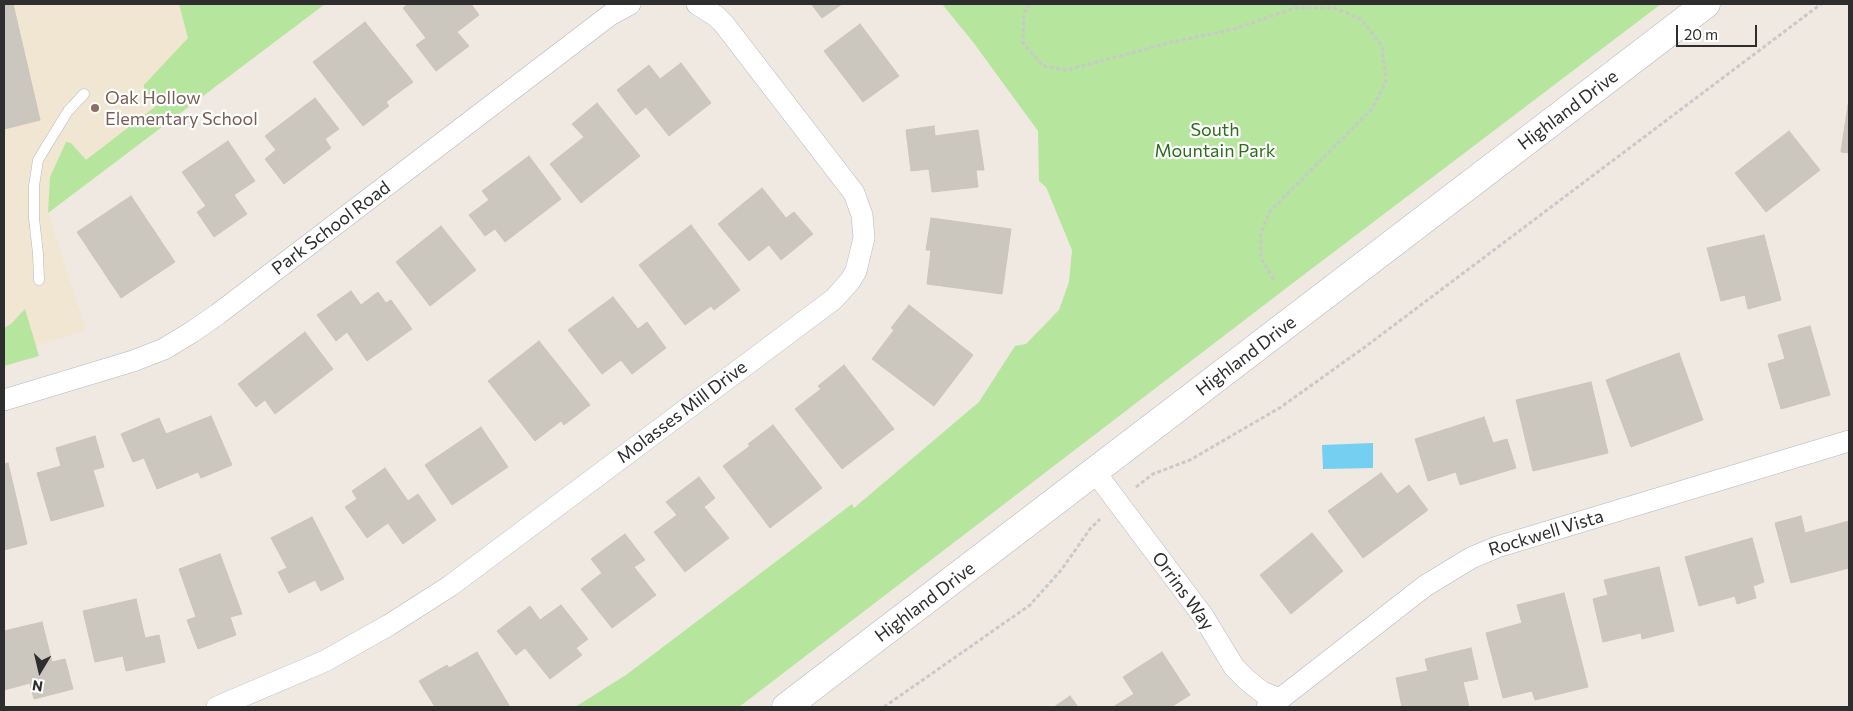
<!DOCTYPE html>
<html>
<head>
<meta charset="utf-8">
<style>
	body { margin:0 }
	#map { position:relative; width:1853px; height:711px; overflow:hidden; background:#efe9e1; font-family:Commissioner,sans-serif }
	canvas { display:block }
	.frame { position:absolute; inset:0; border:5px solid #2e2e2e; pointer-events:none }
	.north { position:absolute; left:15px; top:646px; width:50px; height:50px; -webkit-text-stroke:4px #fff; paint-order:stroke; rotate:189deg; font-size:14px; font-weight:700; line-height:20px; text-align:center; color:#2e2e2e }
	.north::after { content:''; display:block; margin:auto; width:18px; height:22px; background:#2e2e2e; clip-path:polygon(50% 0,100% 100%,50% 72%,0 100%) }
	.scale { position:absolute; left:1676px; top:25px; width:81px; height:22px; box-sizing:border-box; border:2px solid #2e2e2e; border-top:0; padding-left:6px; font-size:15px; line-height:18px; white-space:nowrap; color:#2e2e2e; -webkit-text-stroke:4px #fff; paint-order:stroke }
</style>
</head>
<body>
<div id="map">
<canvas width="1853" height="711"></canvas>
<div class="frame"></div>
<div class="north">N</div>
<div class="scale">20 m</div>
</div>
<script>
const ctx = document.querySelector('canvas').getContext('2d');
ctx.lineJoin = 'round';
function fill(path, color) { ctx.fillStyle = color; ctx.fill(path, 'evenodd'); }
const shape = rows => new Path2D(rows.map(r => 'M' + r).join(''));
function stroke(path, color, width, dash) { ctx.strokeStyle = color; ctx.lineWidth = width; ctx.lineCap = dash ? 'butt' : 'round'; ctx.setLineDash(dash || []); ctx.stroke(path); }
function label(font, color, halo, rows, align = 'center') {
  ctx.font = font + ' Commissioner,sans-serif'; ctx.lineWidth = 4.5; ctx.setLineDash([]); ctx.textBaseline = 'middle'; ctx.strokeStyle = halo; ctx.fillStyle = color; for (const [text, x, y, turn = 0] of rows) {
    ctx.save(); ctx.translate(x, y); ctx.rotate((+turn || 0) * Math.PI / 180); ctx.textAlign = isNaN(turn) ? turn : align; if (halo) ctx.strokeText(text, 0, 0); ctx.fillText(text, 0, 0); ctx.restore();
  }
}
fill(shape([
	[4,4,325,4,48,213,86,330,4,356]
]), '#f0e6d1');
fill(shape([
	[179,4,325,4,48,213,50,177,66,142,71,143,86,160,155,107,144,92,144,85,188,38],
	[942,4,1661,4,1289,286,739,707,575,707,626,675,852,504,854,508,979,402,1015,346,1026,344,1059,310,1069,282,1072,250,1046,187,1039,181,1038,131,973,42],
	[25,309,39,356,4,366,4,328,11,324]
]), '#b6e59e');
fill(shape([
	[1373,443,1373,468,1323,469,1322,445]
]), '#75cff0');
const building = shape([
	[4,4,13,4,40,120,4,129,4,4],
	[408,4,471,4,479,15,457,32,469,46,436,71,416,45,426,38,403,8,408,4],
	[811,4,842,4,822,18,811,4],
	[365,22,413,82,386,102,389,106,363,126,313,62,365,22],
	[860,24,899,76,863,102,824,51,860,24],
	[681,63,711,103,669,136,646,107,636,115,617,90,649,65,660,79,681,63],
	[315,98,339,129,325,139,331,148,284,184,265,159,276,150,265,136,315,98],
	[597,103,640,156,581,203,550,164,584,137,572,124,597,103],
	[1848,105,1849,105,1849,153,1841,152,1848,105],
	[934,126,935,136,978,130,984,170,976,170,978,187,932,192,929,169,911,171,906,130,934,126],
	[1789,131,1820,170,1766,212,1735,173,1789,131],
	[228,141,255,181,234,195,247,214,214,237,197,212,206,206,182,172,228,141],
	[529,156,561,199,505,242,495,229,485,236,469,215,489,200,482,191,529,156],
	[762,188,786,218,794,212,813,234,781,260,769,245,749,261,718,224,762,188],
	[131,196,175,262,121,298,77,232,131,196],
	[931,218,1011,229,1002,294,927,284,931,250,926,250,931,218],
	[691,225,740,290,714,310,711,306,685,325,639,265,691,225],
	[441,226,476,270,430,306,396,262,441,226],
	[1764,235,1781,300,1748,309,1745,295,1721,301,1707,248,1764,235],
	[351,291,361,305,378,292,386,303,391,300,412,329,367,361,347,332,336,341,317,315,351,291],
	[613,297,638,329,647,322,666,348,632,374,621,360,602,374,568,330,613,297],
	[909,305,973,355,934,406,872,359,894,330,891,328,909,305],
	[1810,326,1830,395,1781,409,1768,364,1785,359,1778,335,1810,326],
	[305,332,333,369,275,414,265,400,256,407,238,384,305,332],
	[539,341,590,405,564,425,561,421,535,441,488,381,539,341],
	[1679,353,1703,420,1631,447,1606,380,1679,353],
	[844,365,894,429,842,469,795,409,821,389,818,386,844,365],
	[1591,382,1608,453,1533,471,1516,400,1591,382],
	[211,416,232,465,201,478,198,472,157,489,144,458,133,462,121,434,159,418,166,434,211,416],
	[1484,417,1493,443,1507,439,1516,468,1460,485,1456,472,1428,481,1415,439,1484,417],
	[773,425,822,488,770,528,723,466,750,446,748,444,773,425],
	[481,427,508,467,452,505,425,465,481,427],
	[95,436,104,467,93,470,104,506,51,521,37,473,61,466,56,448,95,436],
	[8,463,27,544,4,550,4,464,8,463],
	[385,468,408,501,418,494,436,520,403,544,388,523,367,538,345,507,357,499,352,491,385,468],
	[1381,473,1397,494,1409,485,1428,510,1363,558,1328,511,1381,473],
	[699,477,715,498,704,507,729,538,685,572,654,532,677,515,666,502,699,477],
	[1801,516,1805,533,1849,521,1849,568,1791,583,1775,523,1801,516],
	[312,517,344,579,321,591,315,580,289,593,278,572,287,568,271,538,312,517],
	[1312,533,1343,571,1291,614,1260,575,1312,533],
	[625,534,645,560,634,567,656,595,612,628,581,589,602,573,591,559,625,534],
	[1752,538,1764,582,1753,586,1756,598,1737,604,1735,596,1699,606,1685,557,1752,538],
	[220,554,242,614,230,617,236,635,198,649,187,620,196,617,179,569,220,554],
	[1659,567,1674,631,1642,639,1641,633,1603,642,1593,599,1608,595,1604,580,1659,567],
	[1564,593,1588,687,1535,700,1532,691,1503,698,1486,633,1522,623,1517,605,1564,593],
	[136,599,145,638,159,635,165,662,126,671,123,656,95,662,83,611,136,599],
	[561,605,588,639,576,648,582,655,550,679,525,648,516,655,497,631,530,606,540,620,561,605],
	[42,622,52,662,65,659,73,689,34,699,30,683,4,690,4,631,42,622],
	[1471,648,1478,679,1463,682,1469,707,1402,707,1396,678,1428,671,1425,659,1471,648],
	[477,652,510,707,435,707,419,681,447,665,449,668,477,652],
	[1162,652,1190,695,1171,707,1113,707,1134,694,1123,677,1162,652],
	[1070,696,1078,707,1054,707,1070,696]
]);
fill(building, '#cbc7bf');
stroke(building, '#cbc5ba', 1);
const lane = shape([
	[39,280,38,254,34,218,34,186,38,160,68,111,84,94]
]);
const street = shape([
	[4,400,133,361,164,349,192,332,218,314,610,15,630,4],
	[1095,472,1203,616,1234,667,1247,680,1262,692,1280,699],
	[217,707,325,661,389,625,450,586,834,299,850,281,856,271,864,238,862,215,854,193,724,24,716,16,697,4],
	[1267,707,1280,699,1425,586,1471,558,1497,547,1849,441]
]);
const secondary = shape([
	[786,707,1706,4]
]);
stroke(lane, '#b4b7c1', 11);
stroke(street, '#b4b7c1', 22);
stroke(secondary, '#b4b7c1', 29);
stroke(shape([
	[1030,4,1024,13,1023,43,1043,66,1067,70,1168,43,1234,29,1295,8,1334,8,1361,19,1382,46,1386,81,1372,109,1270,211,1261,232,1261,258,1274,280],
	[1136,487,1153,474,1190,460,1281,407,1365,347,1821,4],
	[884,707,1030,605,1062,569,1090,529,1100,519]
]), '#c9c9c9', 3, [4, 2.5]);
stroke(lane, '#fff', 10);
stroke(street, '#fff', 21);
stroke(secondary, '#fff', 28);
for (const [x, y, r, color] of [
	[95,108,5,"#8d6e63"]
]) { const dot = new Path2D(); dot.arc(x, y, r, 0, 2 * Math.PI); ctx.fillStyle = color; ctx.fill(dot); stroke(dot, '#fff', 2); }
label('18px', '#785e54', '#fff', [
	["Oak Hollow",105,98],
	["Elementary School",105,119]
], 'left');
label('18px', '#2e2e2e', '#fff', [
	["Highland Drive",1568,110,-37],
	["Park School Road",331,228,-37],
	["Highland Drive",1246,356,-37],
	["Molasses Mill Drive",682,412,-37],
	["Rockwell Vista",1546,533,-17],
	["Orrins Way",1183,591,54],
	["Highland Drive",925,602,-37]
]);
label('18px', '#2c6e1b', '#fff', [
	["South",1215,130],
	["Mountain Park",1215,151]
]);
</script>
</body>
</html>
